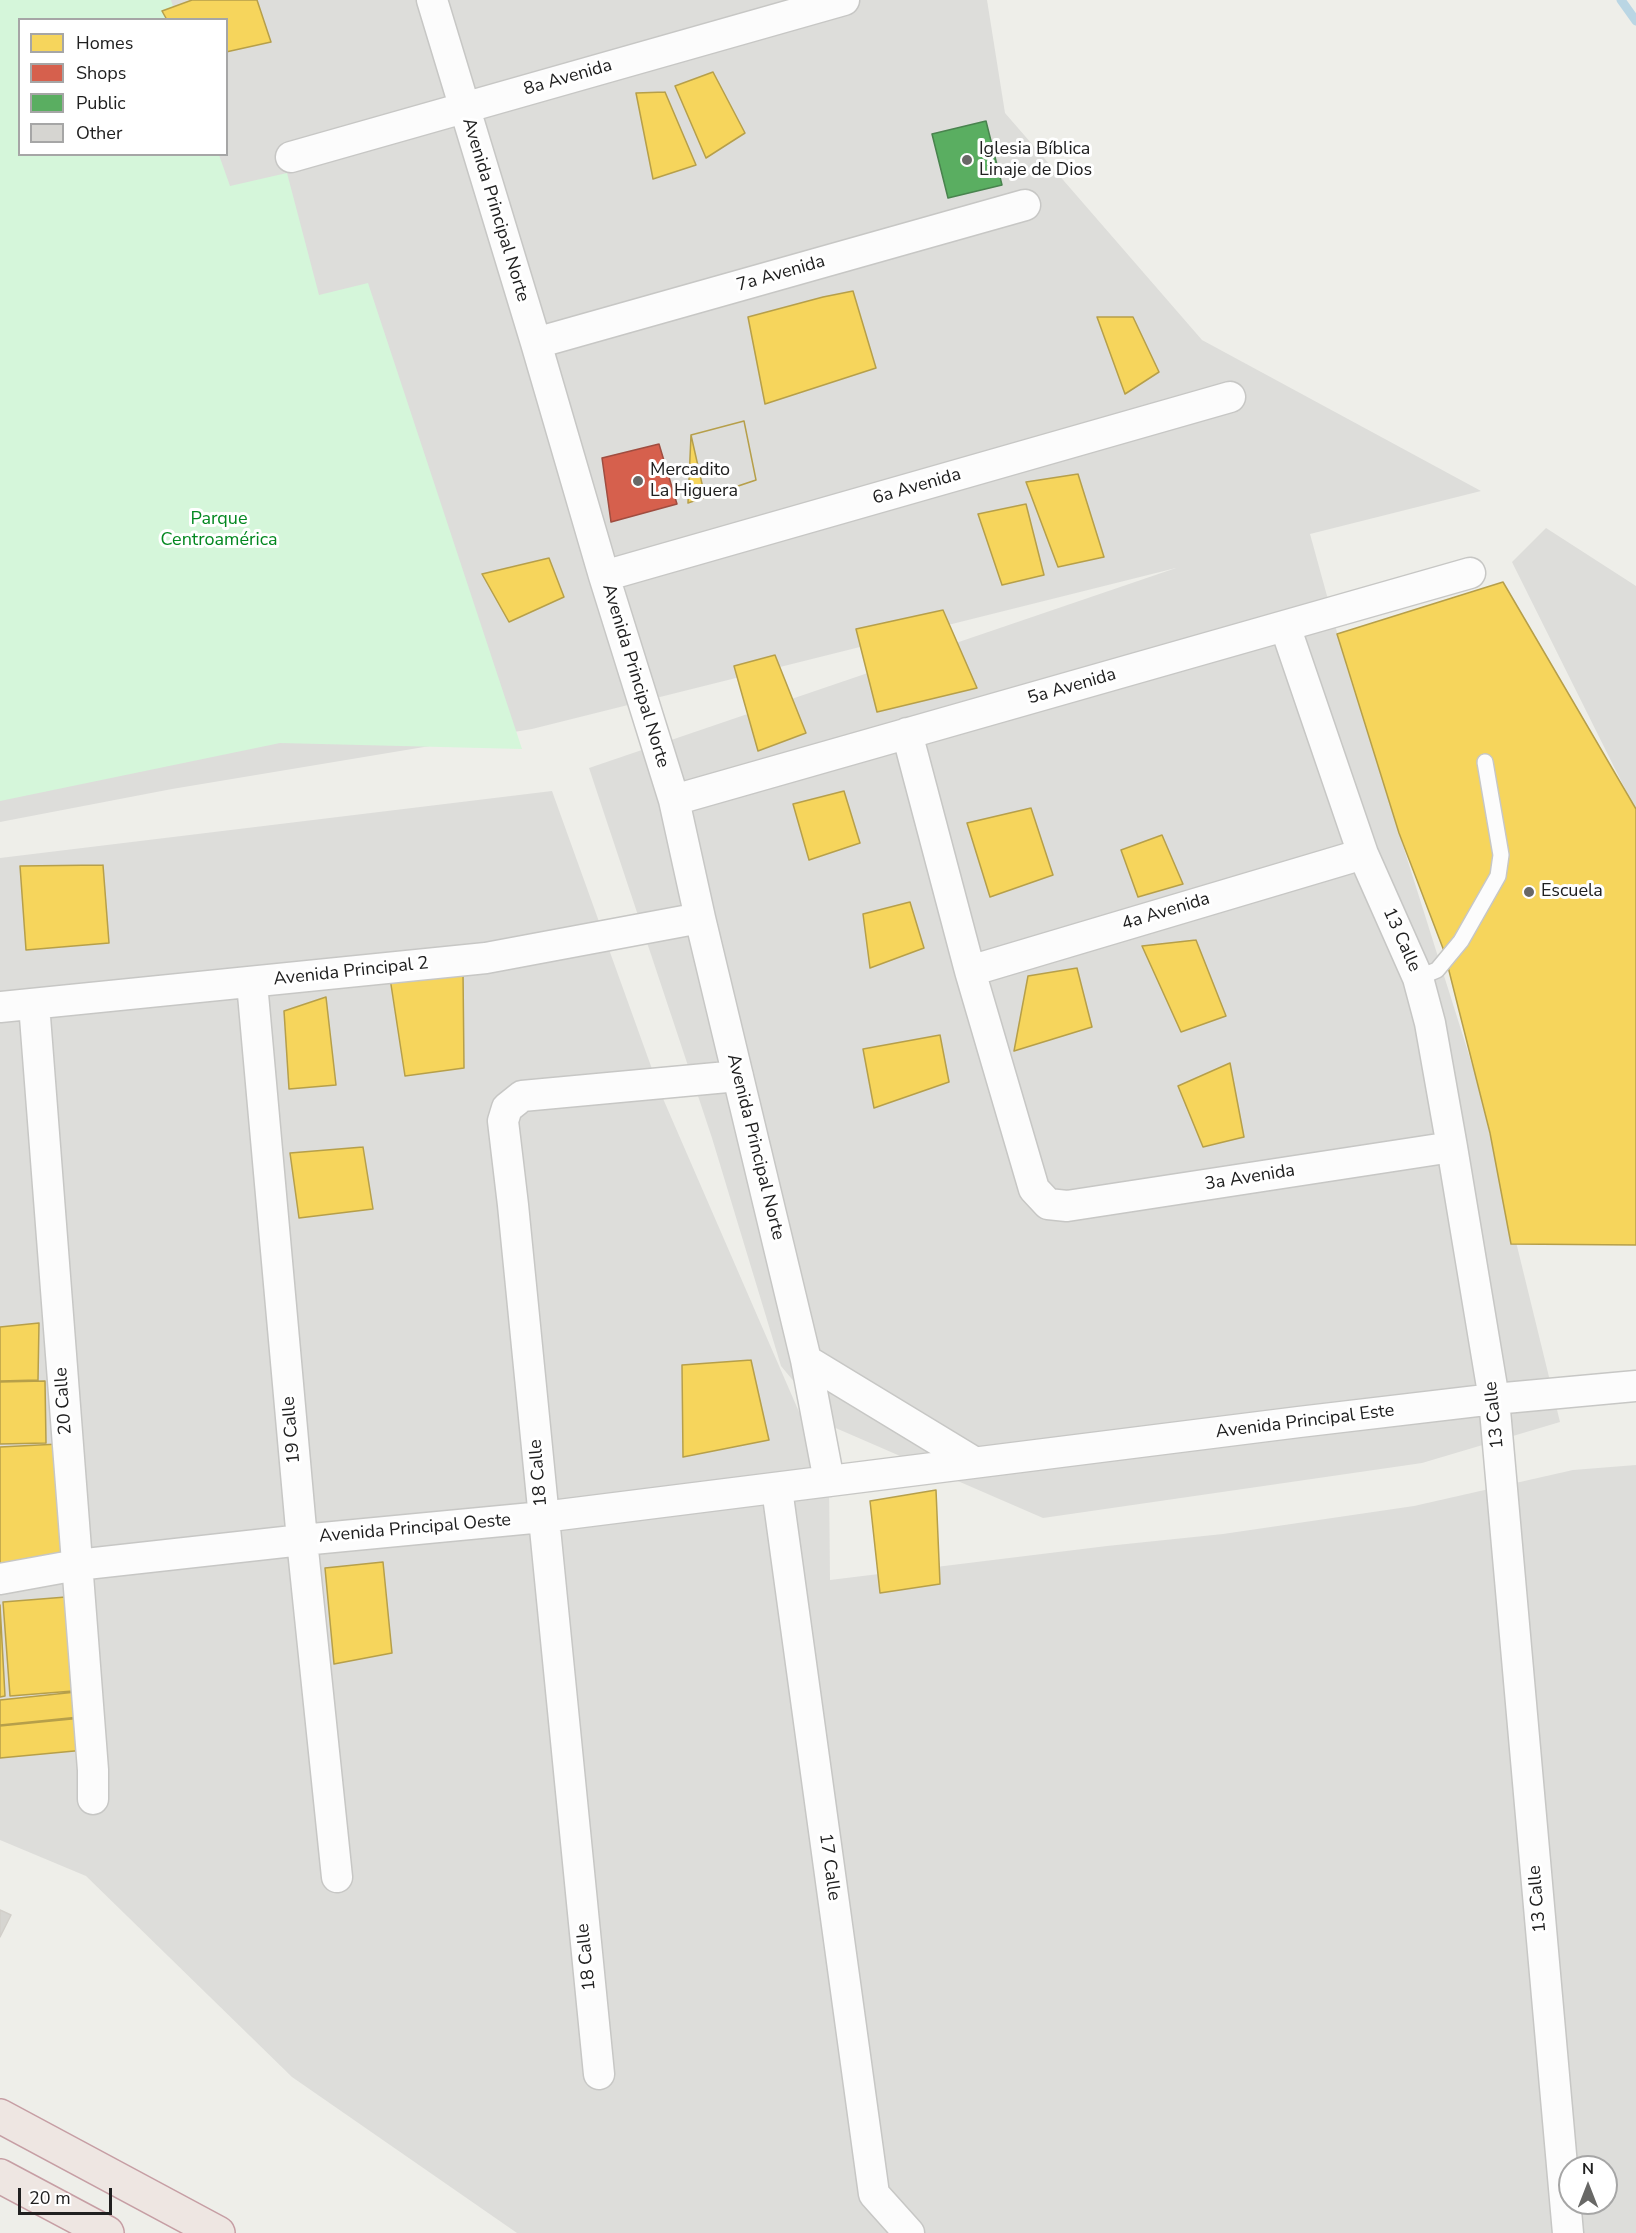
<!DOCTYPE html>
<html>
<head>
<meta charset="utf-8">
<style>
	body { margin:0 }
	#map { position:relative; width:1636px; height:2233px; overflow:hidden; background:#eeeee9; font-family:"Nunito Sans",sans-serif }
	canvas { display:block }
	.legend { position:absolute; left:18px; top:18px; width:210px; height:138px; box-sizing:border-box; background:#fff; border:2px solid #a6a6a6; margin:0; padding:8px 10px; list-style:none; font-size:18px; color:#202020 }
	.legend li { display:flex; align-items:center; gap:12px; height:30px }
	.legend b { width:30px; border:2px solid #a6a6a6 }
	.north { position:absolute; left:1558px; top:2155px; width:60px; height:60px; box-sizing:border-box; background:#fff; border:2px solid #a6a6a6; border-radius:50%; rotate:0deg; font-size:16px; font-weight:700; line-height:24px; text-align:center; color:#202020 }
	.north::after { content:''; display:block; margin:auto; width:21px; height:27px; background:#686866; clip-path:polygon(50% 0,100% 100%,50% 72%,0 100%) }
	.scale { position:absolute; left:18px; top:2188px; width:94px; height:27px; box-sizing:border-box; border:3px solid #202020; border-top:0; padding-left:8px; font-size:18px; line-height:21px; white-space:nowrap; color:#202020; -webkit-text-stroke:4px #fff; paint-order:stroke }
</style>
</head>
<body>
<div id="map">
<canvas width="1636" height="2233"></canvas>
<ul class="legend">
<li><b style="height:16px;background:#f6d55c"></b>Homes</li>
<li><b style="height:16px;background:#d6604d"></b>Shops</li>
<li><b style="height:16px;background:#5aae61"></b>Public</li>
<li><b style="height:16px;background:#d6d5d1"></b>Other</li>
</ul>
<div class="north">N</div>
<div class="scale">20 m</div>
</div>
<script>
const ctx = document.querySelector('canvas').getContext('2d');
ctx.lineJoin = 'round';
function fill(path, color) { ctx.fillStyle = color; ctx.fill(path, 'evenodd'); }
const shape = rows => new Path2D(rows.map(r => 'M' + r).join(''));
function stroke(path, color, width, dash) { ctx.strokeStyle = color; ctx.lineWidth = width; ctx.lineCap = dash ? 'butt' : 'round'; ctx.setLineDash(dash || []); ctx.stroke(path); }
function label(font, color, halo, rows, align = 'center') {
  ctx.font = font + ' "Nunito Sans",sans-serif'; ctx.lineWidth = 6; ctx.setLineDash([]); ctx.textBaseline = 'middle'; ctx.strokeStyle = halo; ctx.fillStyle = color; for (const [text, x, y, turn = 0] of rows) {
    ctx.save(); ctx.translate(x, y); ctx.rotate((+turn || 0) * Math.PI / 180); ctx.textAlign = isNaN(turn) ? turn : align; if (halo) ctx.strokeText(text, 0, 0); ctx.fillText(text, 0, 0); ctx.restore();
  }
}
fill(shape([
	[0,0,987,0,1005,113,1202,340,1481,491,1310,534,1346,665,1475,1074,1560,1422,1422,1463,1043,1518,831,1426,781,1366,712,1138,589,768,1176,568,532,729,172,789,0,822],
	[20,20,226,20,226,154,20,154],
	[1546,528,1636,586,1636,811,1512,562],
	[552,791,661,1094,829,1481,830,1580,1107,1546,1223,1534,1414,1506,1573,1470,1636,1465,1636,2233,517,2233,292,2077,86,1876,0,1840,0,858],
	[1570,2167,1606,2167,1606,2203,1570,2203]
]), '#ddddda');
fill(shape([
	[0,0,171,0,177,19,20,20,20,154,219,155,230,186,287,173,319,295,368,283,522,749,280,743,0,801]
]), '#d5f6da');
const homes = shape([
	[192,0,257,0,271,42,226,52,226,20,167,20,162,11,192,0],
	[713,72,745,133,706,158,675,86,713,72],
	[665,92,696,165,653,179,636,93,665,92],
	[853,291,876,368,765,404,748,317,823,297,853,291],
	[1097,317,1133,317,1159,372,1125,394,1097,317],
	[744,421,756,480,688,503,691,435,744,421],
	[744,421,756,480,705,497,691,435,744,421],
	[1078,474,1104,557,1058,567,1026,482,1078,474],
	[1026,504,1044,575,1002,585,978,514,1026,504],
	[549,558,564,597,509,622,482,574,549,558],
	[1503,582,1636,809,1636,1245,1511,1244,1490,1133,1444,951,1399,833,1337,634,1503,582],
	[943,610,977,688,877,712,856,629,943,610],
	[775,655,806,733,758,751,734,666,775,655],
	[844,791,860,843,809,860,793,804,844,791],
	[1031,808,1053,875,990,897,967,823,1031,808],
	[1162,835,1183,884,1138,897,1121,850,1162,835],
	[103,865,109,943,26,950,20,866,103,865],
	[910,902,924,948,870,968,863,914,910,902],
	[1196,940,1226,1016,1181,1032,1142,946,1196,940],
	[1077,968,1092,1027,1014,1051,1028,976,1077,968],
	[463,971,464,1068,405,1076,390,978,463,971],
	[326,997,336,1085,289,1089,284,1011,326,997],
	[940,1035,949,1082,874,1108,863,1049,940,1035],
	[1230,1063,1244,1137,1203,1147,1178,1086,1230,1063],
	[363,1147,373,1209,299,1218,290,1153,363,1147],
	[39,1323,38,1380,0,1381,0,1327,39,1323],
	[751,1360,769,1440,683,1457,682,1365,751,1360],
	[45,1381,46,1443,0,1444,0,1382,45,1381],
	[59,1444,64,1556,0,1566,0,1447,59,1444],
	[936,1490,940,1584,880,1593,870,1501,936,1490],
	[383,1562,392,1653,334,1664,325,1568,383,1562],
	[66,1597,73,1691,10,1696,3,1602,66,1597],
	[0,1605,5,1696,0,1697,0,1605],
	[76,1692,79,1717,0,1725,0,1700,76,1692],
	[82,1718,85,1750,0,1758,0,1726,82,1718]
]);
fill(homes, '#f6d55c');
stroke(homes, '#b69f4a', 1.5);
const shops = shape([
	[659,444,677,504,611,522,602,458,659,444]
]);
fill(shops, '#d6604d');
stroke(shops, '#9f4d40', 1.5);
const public = shape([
	[986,121,1002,185,948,198,932,134,986,121]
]);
fill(public, '#5aae61');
stroke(public, '#49834e', 1.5);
stroke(shape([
	[1621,0,1636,21]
]), '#bad6e4', 9);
const building = shape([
	[0,1910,11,1915,0,1937,0,1910]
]);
fill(building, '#d6d5d1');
stroke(building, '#d2cfca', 1.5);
const service = shape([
	[1418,978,1437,970,1461,941,1498,876,1501,855,1485,762]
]);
const minor = shape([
	[432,0,536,343,604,576,674,800,700,918,806,1360,974,1462],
	[291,157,844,0],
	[536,343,1025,205],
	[604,576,1230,397],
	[1285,626,1363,854,1418,978,1430,1023,1452,1147,1494,1399,1568,2233],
	[907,733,970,971,1034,1189,1048,1204,1067,1206,1452,1147],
	[674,800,1470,573],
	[970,971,1363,854],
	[252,983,302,1540,337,1877],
	[34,1004,93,1770,93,1799],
	[0,1007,486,958,700,918],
	[806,1360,829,1481],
	[777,1489,874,2194,909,2233],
	[0,1579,77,1565,302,1540,543,1517,1299,1422,1494,1399,1636,1386],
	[599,2074,513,1205,503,1121,507,1108,522,1096,738,1076]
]);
const trunk = shape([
	[0,2116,218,2233],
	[0,2176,107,2233]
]);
stroke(service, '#c7c7c5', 18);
stroke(minor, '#c7c7c5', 33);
stroke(trunk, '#c69ea4', 36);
stroke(service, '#fcfcfc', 15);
stroke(minor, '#fcfcfc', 30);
stroke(trunk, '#eee6e2', 33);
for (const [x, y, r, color] of [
	[967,160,6,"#686866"],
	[638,481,6,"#686866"],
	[1529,892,6,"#686866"]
]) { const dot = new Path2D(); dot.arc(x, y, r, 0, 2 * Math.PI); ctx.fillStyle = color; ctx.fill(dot); stroke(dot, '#fff', 2); }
label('18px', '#202020', '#fff', [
	["8a Avenida",568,78,-16],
	["Avenida Principal Norte",495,210,73],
	["7a Avenida",781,274,-16],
	["6a Avenida",917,487,-16],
	["Avenida Principal Norte",635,676,73],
	["5a Avenida",1072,687,-16],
	["4a Avenida",1166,912,-17],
	["13 Calle",1401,940,66],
	["Avenida Principal 2",351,972,-6],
	["Avenida Principal Norte",755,1147,76],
	["3a Avenida",1250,1178,-9],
	["20 Calle",64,1401,-94],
	["13 Calle",1495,1415,-96],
	["Avenida Principal Este",1305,1422,-7],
	["19 Calle",292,1430,-95],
	["18 Calle",539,1473,-95],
	["Avenida Principal Oeste",415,1529,-5],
	["17 Calle",829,1867,82],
	["13 Calle",1538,1899,-95],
	["18 Calle",587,1957,-96]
]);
label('18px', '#202020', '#fff', [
	["Iglesia Bíblica",979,150],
	["Linaje de Dios",979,171],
	["Mercadito",650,471],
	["La Higuera",650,492],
	["Escuela",1541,892]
], 'left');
label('18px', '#038820', '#fff', [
	["Parque",219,520],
	["Centroamérica",219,541]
]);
</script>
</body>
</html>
